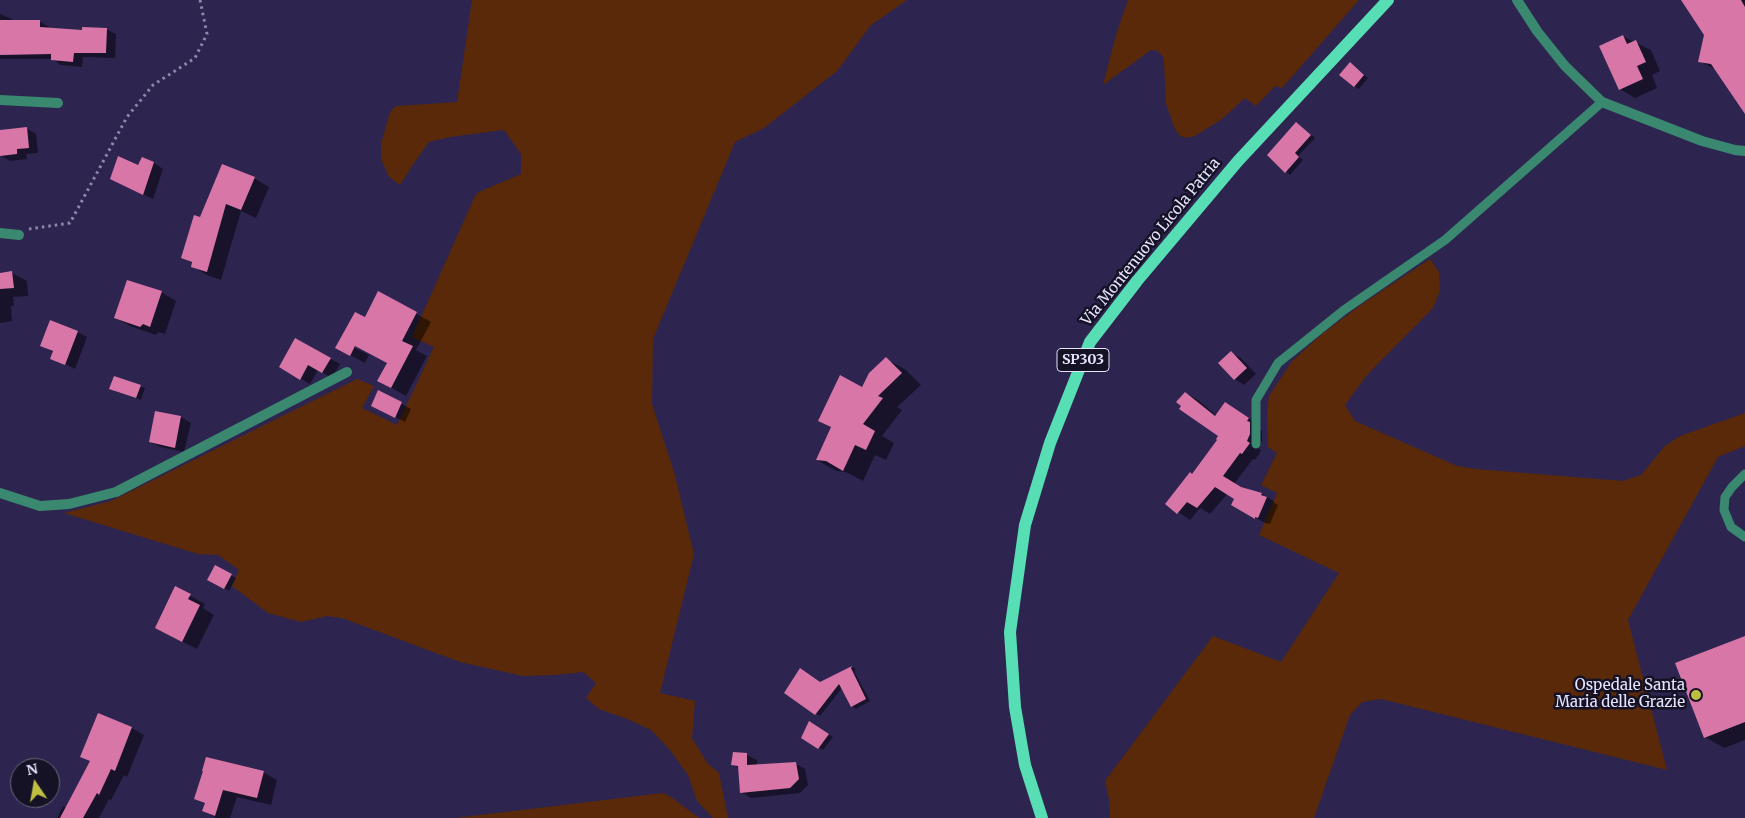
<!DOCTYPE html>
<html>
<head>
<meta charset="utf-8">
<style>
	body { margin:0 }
	#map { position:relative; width:1745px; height:818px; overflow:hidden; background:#2d254f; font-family:Merriweather,serif }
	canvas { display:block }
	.north { position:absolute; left:10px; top:758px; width:50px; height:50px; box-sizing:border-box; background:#151225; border:1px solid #69667c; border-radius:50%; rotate:348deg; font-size:14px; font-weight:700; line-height:20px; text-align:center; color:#e6e4ff }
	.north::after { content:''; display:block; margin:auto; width:18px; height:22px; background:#bebe42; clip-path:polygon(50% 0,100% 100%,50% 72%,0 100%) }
</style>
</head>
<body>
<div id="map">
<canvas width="1745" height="818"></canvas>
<div class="north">N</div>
</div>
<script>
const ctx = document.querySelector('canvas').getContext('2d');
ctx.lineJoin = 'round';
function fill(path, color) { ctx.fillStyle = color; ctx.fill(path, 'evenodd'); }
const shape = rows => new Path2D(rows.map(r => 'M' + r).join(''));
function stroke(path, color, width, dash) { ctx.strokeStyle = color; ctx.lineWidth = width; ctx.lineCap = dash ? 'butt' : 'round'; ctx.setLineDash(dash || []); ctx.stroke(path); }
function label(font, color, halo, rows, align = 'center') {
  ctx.font = font + ' Merriweather,serif'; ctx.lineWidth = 5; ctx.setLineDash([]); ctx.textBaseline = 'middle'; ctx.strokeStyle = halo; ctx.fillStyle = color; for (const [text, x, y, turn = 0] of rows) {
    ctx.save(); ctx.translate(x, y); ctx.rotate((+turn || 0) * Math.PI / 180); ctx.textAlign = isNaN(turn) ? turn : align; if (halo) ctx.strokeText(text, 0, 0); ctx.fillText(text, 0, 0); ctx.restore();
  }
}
fill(shape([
	[472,0,907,0,871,25,837,71,764,128,735,142,653,339,652,404,674,472,694,554,660,693,695,701,692,738,708,764,719,773,728,818,713,818,697,801,688,775,670,750,651,730,627,719,599,709,586,698,596,683,583,672,556,675,523,676,460,662,342,618,327,616,301,622,268,613,232,586,239,570,218,555,198,554,64,513,111,501,357,379,374,386,362,408,397,425,434,347,412,337,475,196,479,192,521,174,521,154,504,130,450,137,429,142,414,163,400,185,389,177,381,159,381,144,390,112,396,106,457,102],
	[1128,0,1359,0,1282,88,1275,86,1256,106,1245,98,1222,119,1195,136,1187,138,1180,136,1175,129,1166,104,1164,64,1163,57,1158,51,1151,50,1103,85,1116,35],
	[1430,259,1439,272,1440,291,1433,308,1367,375,1345,405,1355,421,1457,466,1476,469,1623,481,1641,475,1665,446,1680,436,1745,413,1745,446,1718,457,1628,620,1667,770,1381,699,1362,702,1350,715,1314,818,1110,818,1109,799,1105,781,1213,636,1281,662,1339,573,1259,535,1277,493,1261,485,1277,453,1268,447,1267,411,1269,396,1292,361,1322,334,1362,304],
	[663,793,671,797,699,818,455,818]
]), '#592909');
fill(shape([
	[1683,0,1745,0,1745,110,1717,70,1699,61,1705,35],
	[0,14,12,19,12,21,39,21,49,27,49,29,84,32,106,29,116,34,115,58,83,57,82,67,61,65,52,59,0,59],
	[1622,36,1651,50,1660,71,1652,75,1657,88,1635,98,1620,89],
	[1350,64,1368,78,1359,89,1354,86],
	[1297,124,1315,138,1298,156,1303,160,1290,175,1286,172],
	[26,128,36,134,38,153,26,154,27,159,10,161,0,155,0,131],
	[154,163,163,169,153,199,121,184,139,167],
	[254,178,269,187,256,218,241,211,221,280,207,275,192,266,193,264,182,257,201,218],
	[12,273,27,281,28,296,13,297,14,306,11,306,12,321,0,323,0,274],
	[161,292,176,301,165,334,158,332,156,335,130,326,116,318],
	[378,293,431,322,416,350,427,356,406,396,379,381,393,365,355,345,355,348,369,355,365,363,337,348,365,319],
	[78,332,87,337,75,369,52,358,54,353,42,346],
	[296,340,340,364,332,378,318,370,310,384,280,367],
	[1231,353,1241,358,1256,374,1244,385,1235,379],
	[886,359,906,370,921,385,897,407,902,410,882,436,894,443,886,460,875,455,863,481,846,472,836,471,817,460,832,428,819,421,862,389],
	[128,381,145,388,141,400,115,391],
	[379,392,411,409,405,422,382,411],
	[1185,393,1198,400,1217,416,1226,403,1261,426,1259,429,1262,431,1262,441,1259,449,1261,451,1255,460,1253,459,1234,484,1242,488,1262,494,1274,501,1273,502,1278,505,1270,524,1268,523,1267,524,1232,505,1236,498,1228,493,1210,514,1200,508,1190,520,1167,504,1193,476,1219,439,1220,436],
	[156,412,181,417,191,423,184,452,160,447,150,442],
	[215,567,236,578,229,591,209,580],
	[176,588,205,604,203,608,214,615,197,649,171,636],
	[1745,638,1745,740,1724,748,1705,737],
	[852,667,856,669,854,671,870,701,856,709,852,706,842,688,820,716,785,693,821,683],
	[814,725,833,737,823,750,804,738],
	[132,728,144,735,127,777,124,775,111,800,109,799,99,818,57,818,63,806,67,808,91,762,82,756],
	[747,755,757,760,757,765,796,764,805,769,808,785,800,793,751,798,741,792,739,768,733,765],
	[263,772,277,780,271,805,237,797,230,818,216,818,204,811,206,804,196,799]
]), '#0007');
fill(shape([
	[1681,0,1741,0,1745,7,1745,114,1711,64,1698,62,1704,35],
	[0,20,40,20,40,27,82,30,82,27,107,28,106,53,74,53,73,62,51,60,51,54,0,55],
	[1623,35,1627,44,1636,40,1646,62,1637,66,1643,79,1619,90,1599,46],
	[1350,62,1364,75,1354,87,1339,75],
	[1296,122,1311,135,1295,153,1299,157,1285,173,1267,155],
	[27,127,29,148,17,149,17,154,0,156,0,130],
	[118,156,138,165,142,157,154,162,143,195,110,179],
	[222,164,255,177,241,210,226,204,207,272,191,267,192,262,181,258,194,215,200,217],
	[12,271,14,288,0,289,0,273],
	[127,280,162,291,150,327,143,324,140,327,114,318],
	[378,291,417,312,402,341,413,346,391,388,377,381,387,363,355,346,350,356,335,348,355,312,365,317],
	[50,320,78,331,65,365,50,359,53,351,40,346],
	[295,338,331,358,322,373,308,365,300,380,279,367],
	[1231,351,1247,368,1234,380,1218,363],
	[886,357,902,373,878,396,883,398,863,424,875,431,866,450,855,445,843,471,826,461,816,460,831,427,818,421,840,375,862,387,869,373],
	[114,376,141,385,136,398,109,389],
	[378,390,402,402,395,418,371,406],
	[1185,392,1215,416,1225,402,1249,418,1247,421,1250,422,1250,434,1247,441,1250,443,1242,454,1240,453,1223,476,1241,487,1262,493,1261,495,1267,497,1258,518,1255,517,1255,519,1231,505,1234,499,1215,487,1197,508,1187,502,1177,514,1165,504,1190,472,1192,474,1217,440,1216,439,1218,436,1179,409,1181,406,1176,402],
	[155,411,181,416,175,448,149,442],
	[215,565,232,574,224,589,207,580],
	[175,586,191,594,188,599,200,605,182,642,155,628],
	[1745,636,1745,722,1704,738,1675,663],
	[852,666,851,668,866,699,851,707,839,684,815,715,784,693,800,668,820,682],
	[98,713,132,727,115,771,111,769,99,795,97,793,83,818,60,818,90,761,80,757],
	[809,721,829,734,818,749,801,738],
	[733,752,747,753,747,765,796,762,799,779,790,788,740,793,738,766,731,765],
	[206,757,264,771,257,798,223,790,215,816,202,811,205,803,194,799,203,771,202,771]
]), '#d876a8');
stroke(shape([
	[29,229,70,223,127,117,153,85,195,58,207,34,200,0]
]), '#8e89ab', 3, [2.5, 4]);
stroke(shape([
	[1256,444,1256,400,1278,363,1344,310,1445,240,1602,102],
	[1745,474,1732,487,1725,497,1724,510,1731,527,1745,537]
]), '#39886f', 9);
stroke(shape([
	[1517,0,1537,31,1565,66,1602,102,1702,141,1735,150,1745,151],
	[0,100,58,103],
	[0,233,19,235],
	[0,493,40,506,69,504,116,492,347,372]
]), '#39886f', 10);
stroke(shape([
	[1042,818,1025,765,1015,707,1010,632,1025,525,1050,443,1090,342,1137,281,1238,161,1388,0]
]), '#58deb4', 12);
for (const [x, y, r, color] of [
	[1696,695,6,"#bebe42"]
]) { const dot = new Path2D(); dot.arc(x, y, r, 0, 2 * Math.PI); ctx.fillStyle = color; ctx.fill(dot); stroke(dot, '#151225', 2); }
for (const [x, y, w] of [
	[1083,360,52]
]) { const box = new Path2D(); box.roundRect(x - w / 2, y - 11.5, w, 23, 4); ctx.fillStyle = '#151225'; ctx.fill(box); stroke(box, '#e6e4ff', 1); }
label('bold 14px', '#e6e4ff', null, [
	["SP303",1083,360]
]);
label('15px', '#e6e4ff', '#151225', [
	["Via Montenuovo Licola Patria",1151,242,-51]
]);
label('15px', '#e6e4ff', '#151225', [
	["Ospedale Santa",1685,686],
	["Maria delle Grazie",1685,703]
], 'right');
</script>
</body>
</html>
